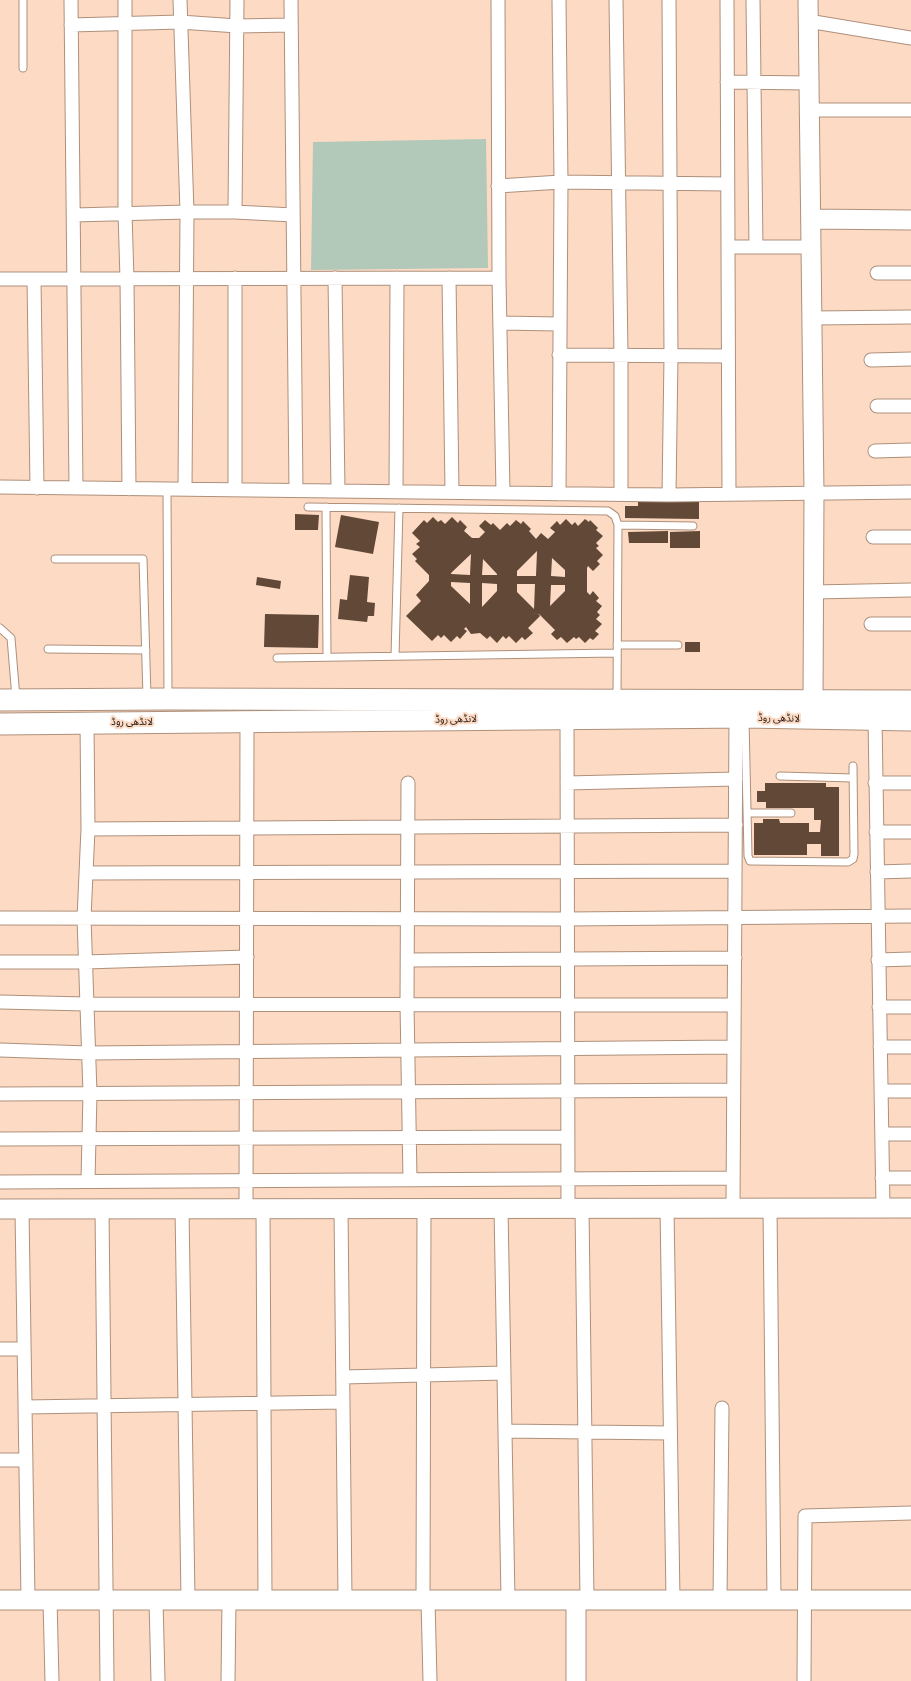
<!DOCTYPE html>
<html>
<head>
<meta charset="utf-8">
<style>
	body { margin:0 }
	canvas { display:block; background:#fcdac4 }
</style>
</head>
<body>
<canvas width="911" height="1681"></canvas>
<script>
const ctx = document.querySelector('canvas').getContext('2d');
ctx.lineJoin = 'round';
function fill(path, color) { ctx.fillStyle = color; ctx.fill(path, 'evenodd'); }
const shape = rows => new Path2D(rows.map(r => 'M' + r).join(''));
function stroke(path, color, width, dash) { ctx.strokeStyle = color; ctx.lineWidth = width; ctx.lineCap = dash ? 'butt' : 'round'; ctx.setLineDash(dash || []); ctx.stroke(path); }
function label(font, color, halo, rows, align = 'center') {
  ctx.font = font + ' Commissioner,"Noto Sans Arabic",sans-serif'; ctx.lineWidth = 4; ctx.setLineDash([]); ctx.textBaseline = 'middle'; ctx.strokeStyle = halo; ctx.fillStyle = color; for (const [text, x, y, turn = 0] of rows) {
    ctx.save(); ctx.translate(x, y); ctx.rotate((+turn || 0) * Math.PI / 180); ctx.textAlign = isNaN(turn) ? turn : align; if (halo) ctx.strokeText(text, 0, 0); ctx.fillText(text, 0, 0); ctx.restore();
  }
}
fill(shape([
	[486,139,488,268,311,270,313,142]
]), '#b2c9ba');
fill(shape([
	[638,500,699,501,699,519,625,518,625,506,638,506],
	[295,514,319,515,318,530,295,530],
	[341,515,379,522,373,554,335,547],
	[433,517,438,522,441,520,445,524,452,517,458,523,460,520,467,527,464,531,472,538,479,538,485,532,479,526,485,520,491,525,493,523,500,530,507,523,510,526,516,520,521,524,523,521,531,529,529,531,536,539,541,533,548,539,555,532,550,528,557,521,560,525,566,519,572,525,575,522,578,526,585,519,589,522,590,520,598,528,596,530,603,536,596,543,599,546,596,548,603,555,597,561,600,564,593,571,588,566,587,568,587,592,590,595,593,591,599,598,596,601,602,606,597,612,600,615,596,619,602,624,595,631,599,634,593,640,590,638,585,643,579,637,576,639,574,637,567,643,561,637,557,640,551,634,555,630,541,616,537,614,532,613,541,615,528,628,533,633,525,640,522,637,516,643,509,636,506,639,503,636,497,643,490,636,487,639,480,633,471,634,466,627,464,629,467,631,460,639,457,636,451,642,444,635,441,638,438,635,432,641,406,616,421,601,416,595,429,581,429,575,415,561,417,559,412,554,420,547,416,544,420,541,412,533,424,520,427,523],
	[537,551,536,576,517,576,517,571],
	[471,554,470,575,451,574,451,573],
	[552,558,565,570,565,577,551,576],
	[483,559,497,574,497,575,482,575],
	[451,582,470,583,470,604,451,586],
	[482,583,497,584,497,591,482,607],
	[517,584,535,584,534,609,517,592],
	[551,585,565,585,565,591,550,606],
	[668,531,668,543,629,543,628,532],
	[700,531,700,548,670,548,670,532],
	[350,575,369,577,367,602,375,603,374,616,368,616,367,622,338,619,340,599,347,600],
	[257,577,281,581,280,589,256,585],
	[265,614,319,615,318,648,264,647],
	[685,642,700,642,700,652,685,652],
	[765,783,826,783,826,787,839,787,839,856,821,856,821,844,807,844,807,855,754,855,754,823,763,823,763,819,779,819,780,823,809,823,809,832,820,832,821,820,814,820,814,808,766,808,766,802,757,802,757,791,765,791]
]), '#614837');
const lane = shape([
	[23,0,23,68],
	[167,489,168,697],
	[308,507,608,511,615,516,618,525,617,698],
	[326,507,327,657],
	[618,525,693,526],
	[55,559,143,559,147,697],
	[0,628,11,638,16,698],
	[617,645,678,645],
	[48,649,146,650],
	[395,656,399,508],
	[277,658,617,653],
	[745,719,748,856,750,861,848,862,853,859,854,854,853,766],
	[780,776,853,778],
	[747,813,791,813]
]);
const street = shape([
	[71,0,76,488],
	[125,0,125,213,127,279,129,489],
	[180,0,187,212,185,489],
	[291,0,296,490],
	[498,0,499,278,503,493],
	[616,0,621,355,621,494],
	[727,0,729,494],
	[753,0,756,247],
	[808,21,911,38],
	[71,25,180,22,237,26,291,25],
	[727,82,809,83],
	[809,110,911,110],
	[498,186,561,182,727,184],
	[235,212,237,0],
	[74,215,187,212,235,212,293,215],
	[728,247,811,247],
	[877,273,911,273],
	[335,278,338,491],
	[449,278,452,492],
	[0,279,499,278],
	[34,279,37,488],
	[812,318,911,317],
	[500,323,559,324],
	[559,355,728,356],
	[871,360,911,359],
	[877,406,911,406],
	[875,451,911,450],
	[0,487,669,495,911,492],
	[235,489,235,278],
	[396,491,397,278],
	[559,494,561,182,559,0],
	[669,495,671,356,669,0],
	[873,537,911,537],
	[814,592,911,590],
	[871,624,911,624],
	[567,718,568,1207],
	[875,719,883,1208],
	[87,722,88,829,736,825],
	[408,783,407,1004,410,1180],
	[567,783,736,779],
	[875,783,911,783],
	[88,829,84,918,90,1093,88,1181],
	[876,832,911,832],
	[877,872,911,871],
	[86,873,735,871],
	[0,918,567,919,911,916],
	[408,960,735,958],
	[878,960,911,959],
	[0,962,85,962,247,957],
	[0,1002,86,1004,734,1005],
	[879,1007,911,1007],
	[880,1047,911,1047],
	[0,1050,88,1053,734,1047],
	[881,1091,911,1091],
	[0,1094,733,1090],
	[882,1134,911,1134],
	[0,1139,568,1137],
	[882,1178,911,1178],
	[0,1182,733,1178],
	[733,1207,736,717],
	[770,1207,774,1600],
	[182,1208,188,1600],
	[246,1208,247,721],
	[263,1208,265,1600],
	[341,1208,345,1600],
	[501,1208,508,1600],
	[582,1208,587,1600],
	[667,1208,673,1600],
	[102,1209,107,1681],
	[22,1210,28,1600],
	[0,1349,24,1349],
	[343,1377,504,1373],
	[25,1407,343,1402],
	[505,1431,670,1433],
	[0,1460,26,1460],
	[50,1600,52,1681],
	[156,1600,158,1681],
	[423,1600,424,1208],
	[428,1600,430,1681],
	[720,1600,722,1408],
	[228,1681,229,1600],
	[804,1681,805,1516,911,1513]
]);
const secondary = shape([
	[808,0,814,493,813,701],
	[811,219,911,220],
	[0,1209,911,1208],
	[0,1600,911,1600],
	[576,1681,576,1600]
]);
const primary = shape([
	[0,700,168,699,911,701],
	[0,724,745,717,911,720]
]);
stroke(lane, '#ae907b', 9);
stroke(street, '#ae907b', 15);
stroke(secondary, '#ae907b', 21);
stroke(primary, '#ae907b', 23);
stroke(lane, '#fff', 7);
stroke(street, '#fff', 13);
stroke(secondary, '#fff', 19);
stroke(primary, '#fff', 21);
label('10px', '#21160e', '#fcdac4', [
	["لانڈھی روڈ",779,718,1],
	["لانڈھی روڈ",456,719,-1],
	["لانڈھی روڈ",132,722]
]);
</script>
</body>
</html>
